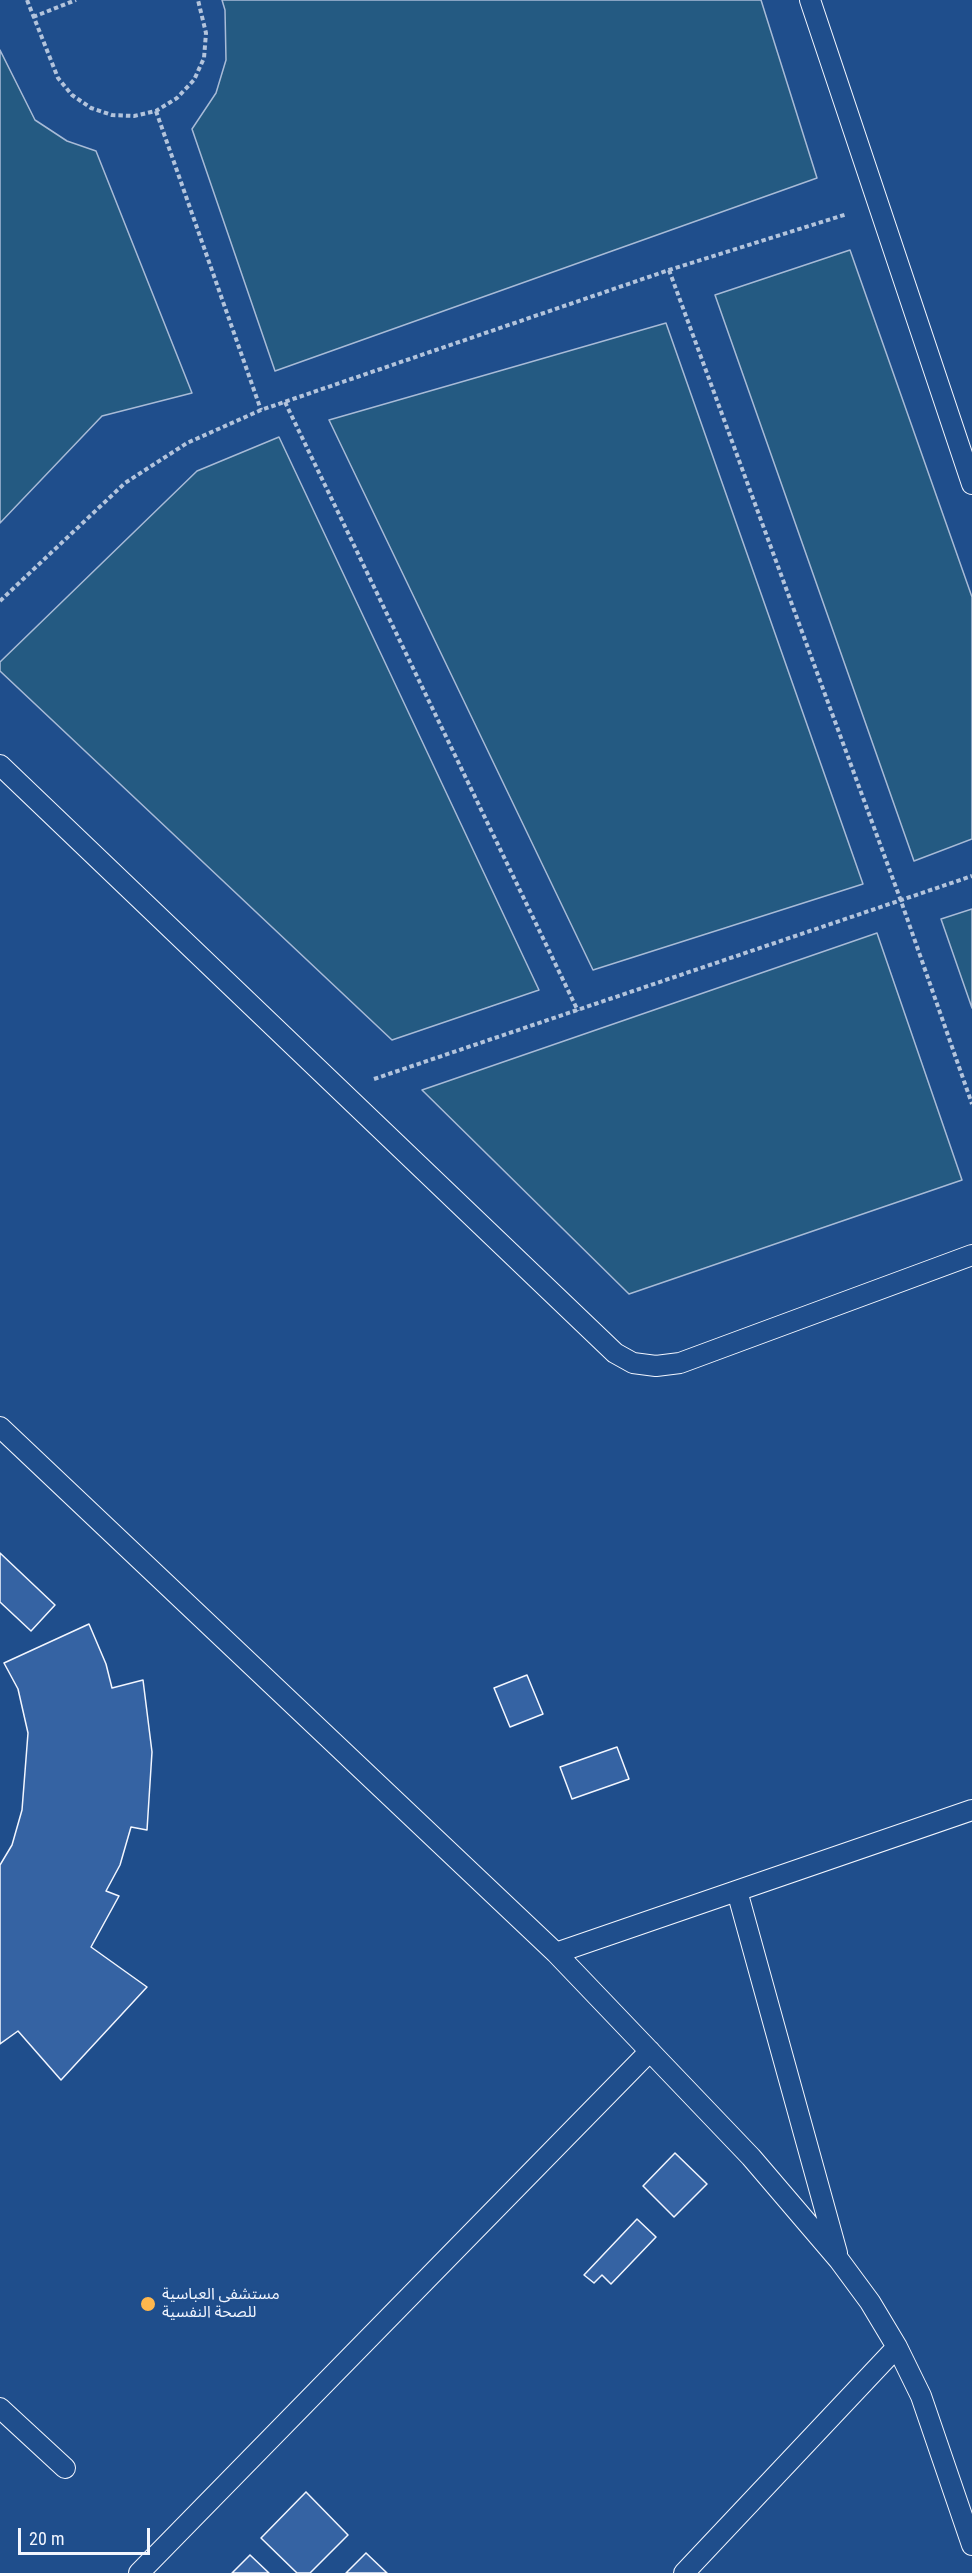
<!DOCTYPE html>
<html>
<head>
<meta charset="utf-8">
<style>
	body { margin:0 }
	#map { position:relative; width:972px; height:2573px; overflow:hidden; background:#1f4e8c; font-family:"Roboto Condensed",sans-serif }
	canvas { display:block }
	.scale { position:absolute; left:18px; top:2528px; width:132px; height:27px; box-sizing:border-box; border:3px solid #f2f6ff; border-top:0; padding-left:8px; font-size:18px; line-height:21px; white-space:nowrap; color:#f2f6ff; -webkit-text-stroke:4px #1f4e8c; paint-order:stroke }
</style>
</head>
<body>
<div id="map">
<canvas width="972" height="2573"></canvas>
<div class="scale">20 m</div>
</div>
<script>
const ctx = document.querySelector('canvas').getContext('2d');
ctx.lineJoin = 'round';
function fill(path, color) { ctx.fillStyle = color; ctx.fill(path, 'evenodd'); }
const shape = rows => new Path2D(rows.map(r => 'M' + r).join(''));
function stroke(path, color, width, dash) { ctx.strokeStyle = color; ctx.lineWidth = width; ctx.lineCap = dash ? 'butt' : 'round'; ctx.setLineDash(dash || []); ctx.stroke(path); }
function label(font, color, halo, rows, align = 'center') {
  ctx.font = font + ' "Roboto Condensed","Noto Sans Arabic",sans-serif'; ctx.lineWidth = 4.5; ctx.setLineDash([]); ctx.textBaseline = 'middle'; ctx.strokeStyle = halo; ctx.fillStyle = color; for (const [text, x, y, turn = 0] of rows) {
    ctx.save(); ctx.translate(x, y); ctx.rotate((+turn || 0) * Math.PI / 180); ctx.textAlign = isNaN(turn) ? turn : align; if (halo) ctx.strokeText(text, 0, 0); ctx.fillText(text, 0, 0); ctx.restore();
  }
}
const green = shape([
	[222,0,761,0,817,178,275,371,192,129,216,93,226,60,225,10,222,0],
	[0,50,35,120,67,141,96,151,192,393,102,416,0,523,0,50],
	[850,250,972,597,972,839,914,861,715,295,850,250],
	[666,323,863,884,593,970,329,420,666,323],
	[279,437,539,990,392,1040,0,671,0,662,197,471,279,437],
	[972,909,972,1008,941,919,972,909],
	[877,933,962,1180,629,1294,422,1090,877,933]
]);
fill(green, '#245a82');
stroke(green, '#a8bbd7', 1.5);
const building = shape([
	[0,1553,55,1605,31,1631,0,1602,0,1553],
	[89,1624,106,1664,112,1688,143,1680,152,1752,147,1830,131,1827,120,1865,106,1891,119,1896,91,1947,147,1987,61,2080,18,2031,0,2044,0,1865,12,1845,22,1810,28,1733,18,1689,4,1663,89,1624],
	[527,1675,543,1714,510,1727,494,1688,527,1675],
	[617,1747,629,1779,572,1799,560,1767,617,1747],
	[675,2153,707,2184,674,2217,643,2186,675,2153],
	[637,2219,656,2237,611,2284,602,2275,594,2283,584,2275,637,2219],
	[306,2492,348,2535,310,2573,297,2573,261,2538,306,2492],
	[366,2553,387,2573,346,2573,366,2553],
	[250,2555,269,2573,232,2573,250,2555]
]);
fill(building, '#3563a3');
stroke(building, '#f2f6ff', 1.5);
const service = shape([
	[810,0,972,484],
	[0,765,615,1353,633,1363,656,1366,680,1363,972,1255],
	[0,1427,556,1953,751,2157,839,2260,870,2302,897,2347,921,2396,972,2545],
	[737,1891,837,2253],
	[556,1953,972,1810],
	[0,2408,65,2468],
	[139,2573,650,2051],
	[684,2573,897,2347]
]);
stroke(service, '#f2f6ff', 22);
stroke(shape([
	[27,0,58,78,72,95,91,108,112,115,134,116,156,111,177,98,194,80,204,58,206,33,198,0],
	[33,17,76,0],
	[156,111,261,410],
	[669,270,901,901,972,1104],
	[285,402,578,1011],
	[0,601,125,483,187,443,261,410,669,270,847,214],
	[374,1079,972,876]
]), '#b3c4dc', 4, [4.5, 3]);
stroke(service, '#1f4e8c', 20);
for (const [x, y, r, color] of [
	[148,2304,8,"#ffb74d"]
]) { const dot = new Path2D(); dot.arc(x, y, r, 0, 2 * Math.PI); ctx.fillStyle = color; ctx.fill(dot); stroke(dot, '#1f4e8c', 2); }
label('16px', '#f2f6ff', '#1f4e8c', [
	["مستشفى العباسية",162,2295],
	["للصحة النفسية",162,2313]
], 'left');
</script>
</body>
</html>
